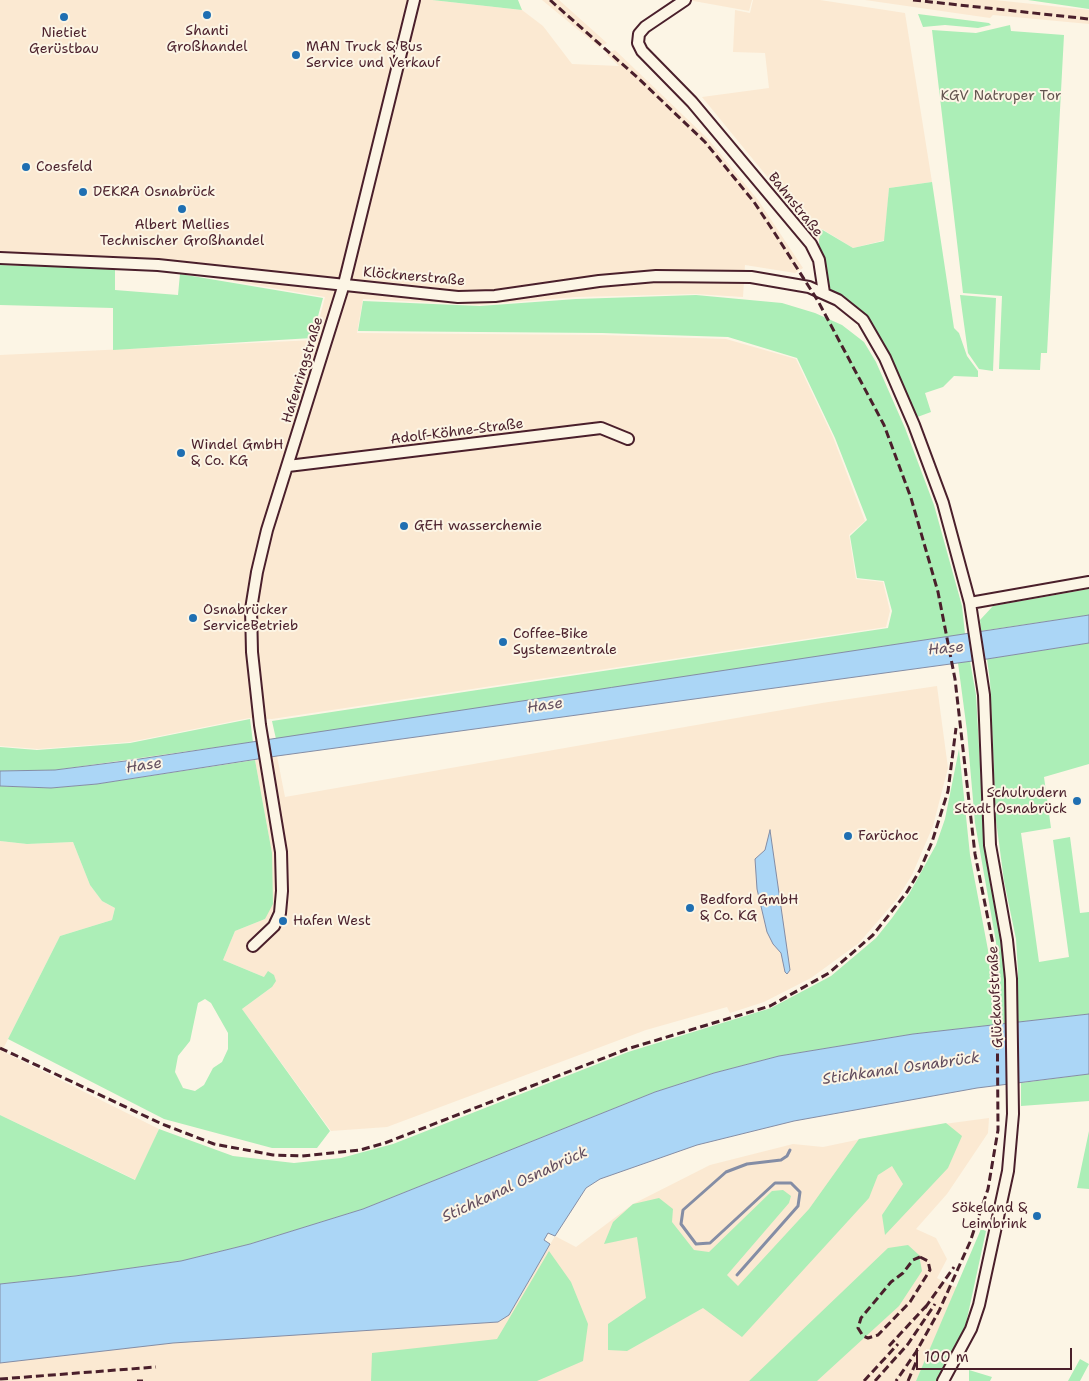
<!DOCTYPE html>
<html>
<head>
<meta charset="utf-8">
<style>
	body { margin:0 }
	#map { position:relative; width:1089px; height:1381px; overflow:hidden; background:#fcf5e5; font-family:"Shantell Sans",sans-serif }
	canvas { display:block }
	.scale { position:absolute; left:916px; top:1348px; width:156px; height:22px; box-sizing:border-box; border:2px solid #4a1f2b; border-top:0; padding-left:6px; font-size:15px; line-height:18px; white-space:nowrap; color:#4a1f2b; -webkit-text-stroke:4px #fcf5e5; paint-order:stroke }
</style>
</head>
<body>
<div id="map">
<canvas width="1089" height="1381"></canvas>
<div class="scale">100 m</div>
</div>
<script>
const ctx = document.querySelector('canvas').getContext('2d');
ctx.lineJoin = 'round';
function fill(path, color) { ctx.fillStyle = color; ctx.fill(path, 'evenodd'); }
const shape = rows => new Path2D(rows.map(r => 'M' + r).join(''));
function stroke(path, color, width, dash) { ctx.strokeStyle = color; ctx.lineWidth = width; ctx.lineCap = dash ? 'butt' : 'round'; ctx.setLineDash(dash || []); ctx.stroke(path); }
function label(font, color, halo, rows, align = 'center') {
  ctx.font = font + ' "Shantell Sans",sans-serif'; ctx.lineWidth = 4; ctx.setLineDash([]); ctx.textBaseline = 'middle'; ctx.strokeStyle = halo; ctx.fillStyle = color; for (const [text, x, y, turn = 0] of rows) {
    ctx.save(); ctx.translate(x, y); ctx.rotate((+turn || 0) * Math.PI / 180); ctx.textAlign = isNaN(turn) ? turn : align; if (halo) ctx.strokeText(text, 0, 0); ctx.fillText(text, 0, 0); ctx.restore();
  }
}
fill(shape([
	[0,0,432,0,522,10,543,26,572,64,619,66,606,54,615,50,708,139,758,200,803,268,795,273,745,265,743,297,695,294,576,297,478,305,363,299,357,333,602,335,726,339,796,359,833,437,865,521,849,535,856,579,883,582,890,611,886,627,272,719,249,718,130,742,38,749,0,746,0,355,314,340,325,297,180,272,0,263],
	[542,0,559,0,607,43,599,47],
	[688,0,752,0,749,11],
	[753,0,820,0,905,13,932,182,889,188,885,240,853,248,822,229,819,240,702,97,769,88,765,53,733,52,735,10,750,13],
	[865,0,995,0,1089,10,1089,24,993,15,990,18],
	[937,686,948,768,933,826,912,875,897,899,859,943,811,978,764,1002,730,1013,727,1007,646,1030,387,1127,331,1131,242,1009,272,987,264,977,223,960,235,931,265,919,272,853,255,760,277,756,285,797,822,703],
	[0,841,27,844,73,842,90,885,102,901,115,908,112,920,60,936,2,1051,159,1129,136,1180,0,1115],
	[989,1118,988,1133,947,1194,916,1229,936,1238,947,1259,937,1278,957,1288,916,1381,0,1381,0,1363,173,1342,498,1322,510,1313,555,1236,576,1247,633,1204,710,1165,793,1144,823,1147,914,1128]
]), '#fbe9d2');
fill(shape([
	[432,0,518,0,522,10],
	[1028,0,1089,0,1089,9],
	[918,14,989,23,991,25,978,28,945,25,923,27],
	[1010,25,1011,31,1064,35,1047,353,1041,353,1040,370,999,369,1002,296,963,293,932,30,976,33],
	[932,182,954,328,959,333,967,356,978,371,978,377,954,376,943,387,925,393,931,412,912,419,872,334,824,293,819,260,819,240,821,229,853,248,884,241,889,188],
	[0,265,115,269,115,290,178,295,180,274,323,298,312,338,113,350,113,308,0,305],
	[696,295,782,303,815,313,842,325,864,342,876,362,905,428,934,505,962,606,965,634,276,739,272,721,888,628,892,611,884,581,857,578,850,536,867,520,835,438,797,358,728,337,602,333,358,331,363,301,480,306,576,299],
	[960,295,996,298,993,371,979,369,968,353],
	[1089,589,1089,615,981,631,980,620,993,606],
	[1089,643,1089,764,1044,777,1051,828,1021,833,1039,962,1069,957,1053,840,1070,837,1080,913,1089,912,1089,1014,913,1034,779,1056,714,1073,655,1092,363,1209,250,1244,181,1261,75,1276,0,1284,0,1115,135,1180,159,1129,233,1156,294,1163,341,1158,393,1144,628,1052,771,1008,831,976,876,938,892,918,909,894,936,845,945,819,959,749,970,855,988,950,992,981,992,1011,1001,1011,996,942,975,823,967,731,958,663,970,661,976,695,985,852,1001,941,1007,1010,1017,1011,1018,972,1016,939,1004,881,996,820,990,681,987,659],
	[250,719,253,742,55,770,0,771,0,747,37,750,130,743],
	[255,760,272,853,273,904,265,919,235,931,223,960,264,977,268,971,274,975,276,981,272,987,242,1009,330,1131,317,1148,272,1148,164,1119,8,1039,60,936,112,920,115,908,102,901,90,885,73,842,27,844,0,841,0,786,51,788,97,784],
	[205,999,211,1003,228,1033,228,1049,222,1062,213,1068,204,1085,195,1091,183,1088,175,1072,178,1056,190,1041,198,1003],
	[1089,1074,1089,1101,1021,1106,1021,1083],
	[946,1123,962,1136,948,1168,885,1235,882,1215,903,1184,892,1166,878,1175,869,1198,742,1337,703,1308,627,1351,608,1350,608,1324,646,1298,637,1237,604,1244,613,1222,633,1204,659,1198,673,1209,672,1222,694,1250,709,1252,772,1191,783,1190,791,1196,789,1203,727,1275,738,1286,809,1209,859,1139],
	[1089,1131,1089,1189,1077,1188],
	[981,1229,986,1231,965,1328,936,1381,916,1381],
	[908,1245,919,1255,922,1271,899,1306,817,1381,749,1381,888,1248],
	[549,1251,571,1282,588,1324,583,1361,537,1381,371,1381,372,1353,497,1339],
	[1080,1359,1089,1364,1080,1381,1068,1381],
	[969,1370,992,1377,990,1381,969,1381]
]), '#aceeb7');
const water = shape([
	[1089,615,1089,643,987,659,277,756,97,784,51,788,0,786,0,771,55,770,133,760,1089,615],
	[770,830,790,970,787,974,785,972,781,953,773,944,767,932,757,889,755,859,765,850,770,830],
	[1089,1014,1089,1074,977,1088,794,1121,697,1145,600,1179,586,1188,555,1236,548,1233,544,1240,550,1244,534,1272,509,1315,498,1322,173,1343,0,1363,0,1284,75,1276,181,1261,250,1244,363,1209,655,1092,714,1073,779,1056,913,1034,1089,1014]
]);
fill(water, '#abd6f6');
stroke(water, '#848da5', 1);
stroke(shape([
	[737,1275,798,1206,800,1192,791,1183,775,1183,710,1243,696,1244,681,1224,683,1210,726,1172,747,1164,781,1160,787,1156,790,1150]
]), '#848da5', 3);
const minor = shape([
	[685,0,645,27,639,34,638,43,642,51,692,102,811,244,819,260,824,293],
	[0,258,158,265,458,297,495,296,599,281,656,276,751,277,809,287,838,300,863,320,885,358,914,425,943,503,970,603,984,695,990,845,1007,940,1011,979,1013,1114,1008,1171,979,1305,971,1329,943,1381],
	[288,466,601,428,628,439],
	[970,603,1089,582],
	[253,946,274,926,280,913,282,891,281,852,260,725,252,652,251,609,257,572,267,530,344,284,414,0]
]);
stroke(minor, '#4a1f2b', 14);
stroke(minor, '#fcf5e5', 10);
stroke(shape([
	[550,0,638,78,705,142,754,202,774,232,818,301,884,425,911,498,938,592,955,679,975,854,994,949,997,982,998,1130,988,1189,970,1242,939,1311,916,1352,896,1381],
	[913,0,1089,19],
	[0,1048,162,1124,214,1144,273,1155,302,1156,360,1150,385,1143,627,1049,770,1006,829,973,873,935,907,892,920,870,932,842,948,791,956,728],
	[920,1257,928,1261,930,1270,910,1302,878,1335,868,1338,863,1336,858,1328,861,1318,891,1282,903,1273,913,1260,920,1257],
	[925,1308,954,1267],
	[889,1346,928,1304],
	[0,1379,156,1367],
	[137,1381,143,1381],
	[864,1381,898,1344],
	[875,1381,908,1344,935,1304],
	[908,1381,917,1360]
]), '#4a1f2b', 3, [8, 4]);
for (const [x, y, r, color] of [
	[207,15,5,"#1f6fb2"],
	[64,17,5,"#1f6fb2"],
	[296,55,5,"#1f6fb2"],
	[26,167,5,"#1f6fb2"],
	[83,192,5,"#1f6fb2"],
	[182,209,5,"#1f6fb2"],
	[181,453,5,"#1f6fb2"],
	[404,526,5,"#1f6fb2"],
	[193,618,5,"#1f6fb2"],
	[503,642,5,"#1f6fb2"],
	[1077,801,5,"#1f6fb2"],
	[848,836,5,"#1f6fb2"],
	[690,908,5,"#1f6fb2"],
	[283,921,5,"#1f6fb2"],
	[1037,1216,5,"#1f6fb2"]
]) { const dot = new Path2D(); dot.arc(x, y, r, 0, 2 * Math.PI); ctx.fillStyle = color; ctx.fill(dot); stroke(dot, '#fcf5e5', 2); }
label('14px', '#4a1f2b', '#fcf5e5', [
	["Shanti",207,31,"center"],
	["Großhandel",207,47,"center"],
	["Nietiet",64,33,"center"],
	["Gerüstbau",64,49,"center"],
	["MAN Truck & Bus",306,47],
	["Service und Verkauf",306,63],
	["Coesfeld",36,167],
	["DEKRA Osnabrück",93,192],
	["Albert Mellies",182,225,"center"],
	["Technischer Großhandel",182,241,"center"],
	["Windel GmbH",191,445],
	["& Co. KG",191,461],
	["GEH wasserchemie",414,526],
	["Osnabrücker",203,610],
	["ServiceBetrieb",203,626],
	["Coffee-Bike",513,634],
	["Systemzentrale",513,650],
	["Schulrudern",1067,793,"right"],
	["Stadt Osnabrück",1067,809,"right"],
	["Farüchoc",858,836],
	["Bedford GmbH",700,900],
	["& Co. KG",700,916],
	["Hafen West",293,921],
	["Sökeland &",1027,1208,"right"],
	["Leimbrink",1027,1224,"right"]
], 'left');
label('14px', '#62534e', '#fcf5e5', [
	["KGV Natruper Tor",1001,96]
]);
label('14px', '#4a1f2b', '#fcf5e5', [
	["Bahnstraße",795,205,51],
	["Klöcknerstraße",414,277,5],
	["Hafenringstraße",303,370,-73],
	["Adolf-Köhne-Straße",457,432,-7],
	["Glückaufstraße",996,997,-93]
]);
label('italic 15px', '#624d5e', '#fcf5e5', [
	["Hase",946,649,-5],
	["Hase",545,706,-8],
	["Hase",144,766,-8],
	["Stichkanal Osnabrück",901,1069,-8],
	["Stichkanal Osnabrück",515,1185,-25]
]);
</script>
</body>
</html>
